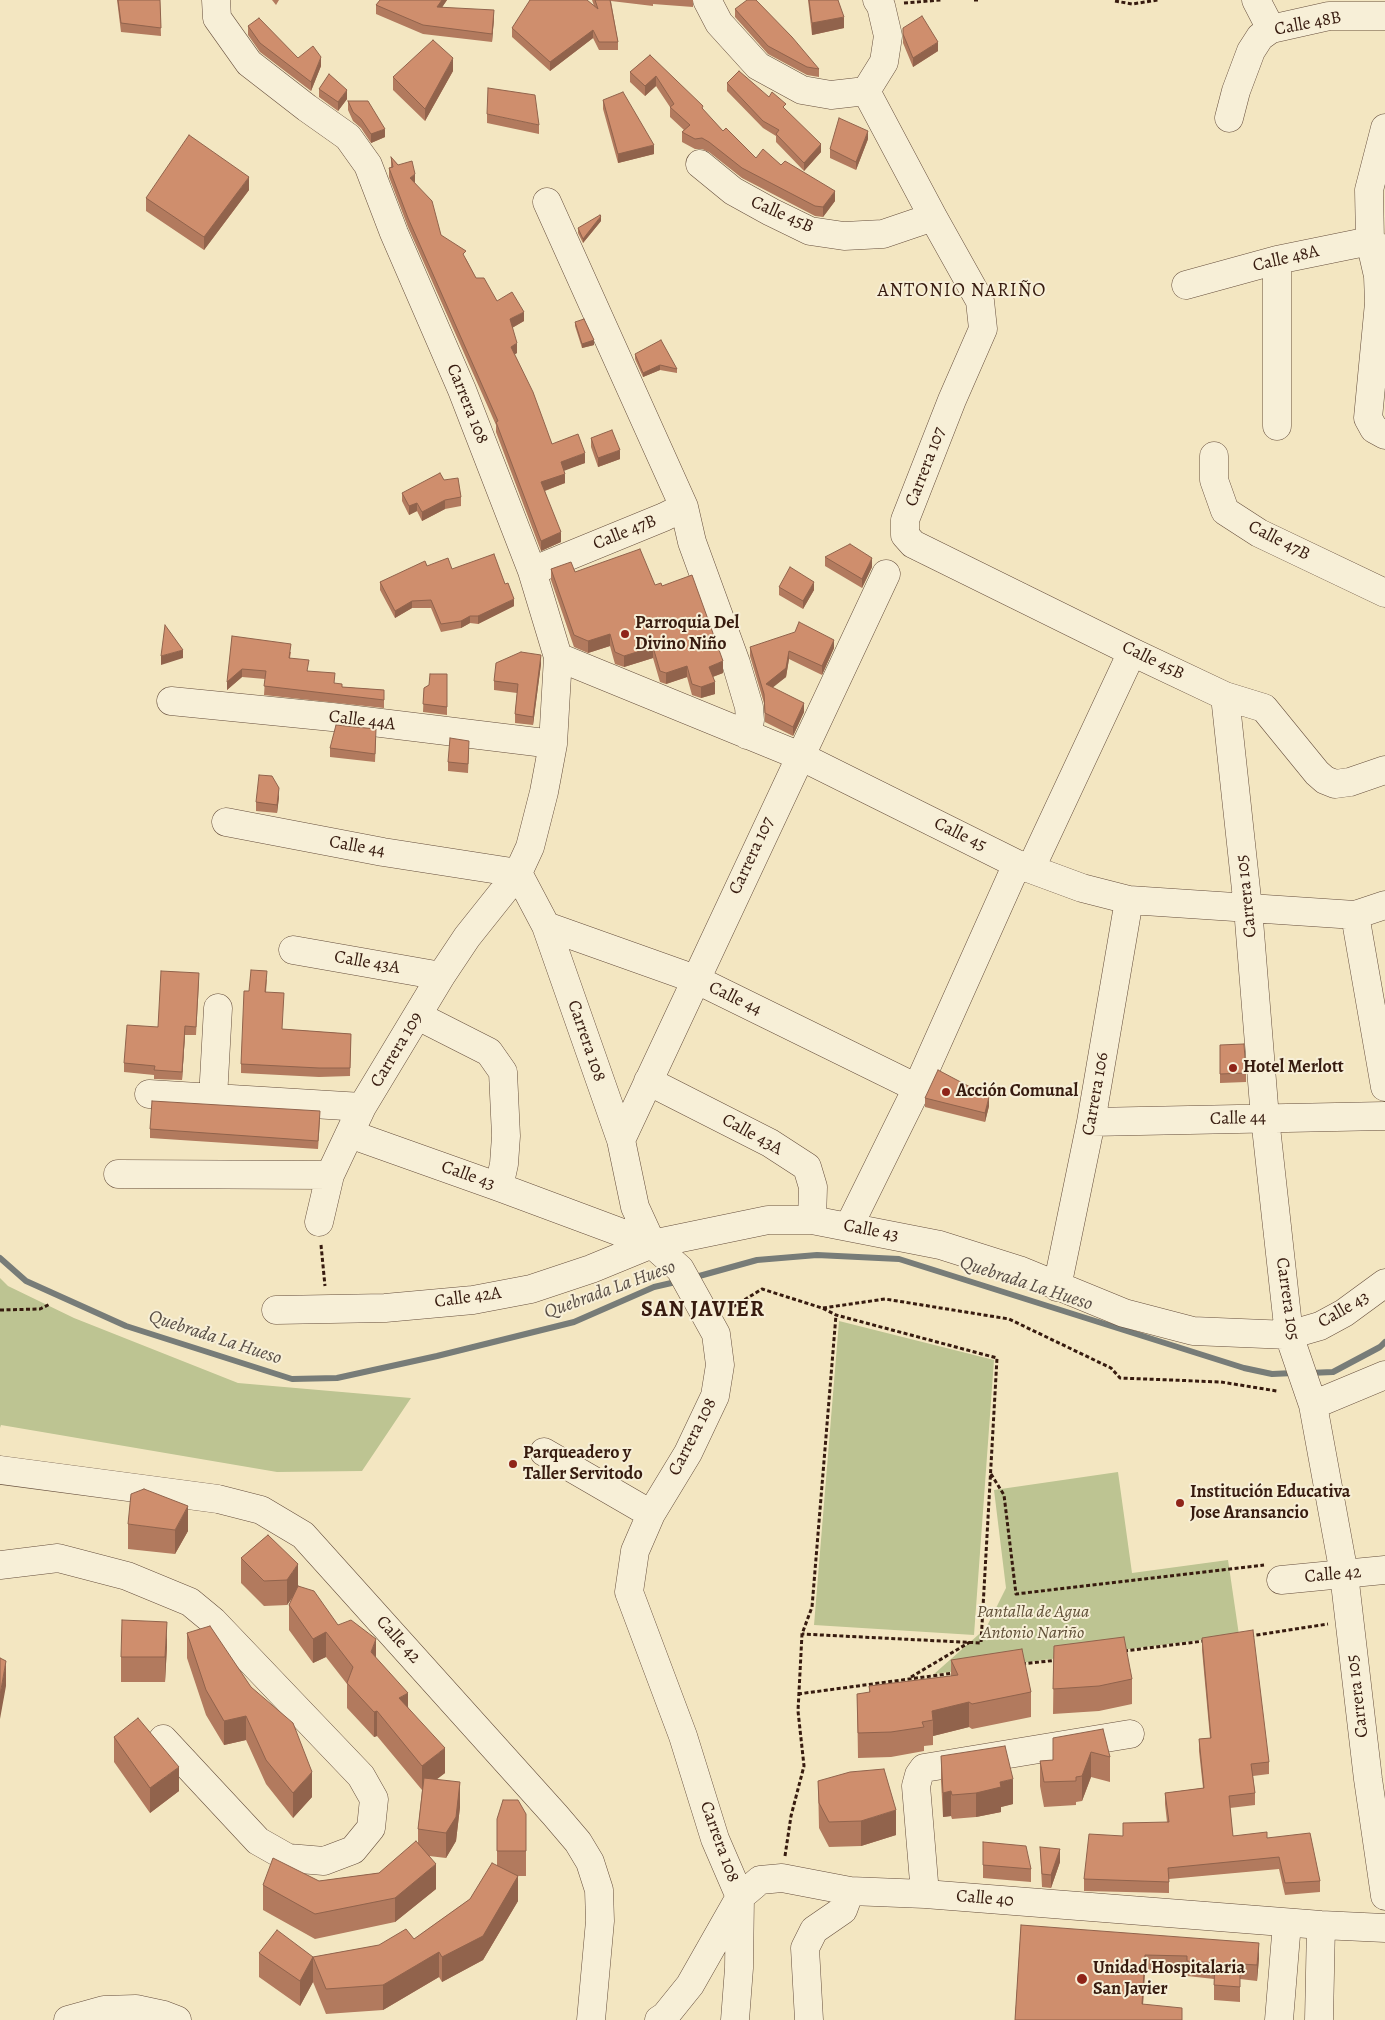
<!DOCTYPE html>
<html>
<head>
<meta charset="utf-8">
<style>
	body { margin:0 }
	canvas { display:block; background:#f3e6c1 }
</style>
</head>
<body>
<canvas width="1385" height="2020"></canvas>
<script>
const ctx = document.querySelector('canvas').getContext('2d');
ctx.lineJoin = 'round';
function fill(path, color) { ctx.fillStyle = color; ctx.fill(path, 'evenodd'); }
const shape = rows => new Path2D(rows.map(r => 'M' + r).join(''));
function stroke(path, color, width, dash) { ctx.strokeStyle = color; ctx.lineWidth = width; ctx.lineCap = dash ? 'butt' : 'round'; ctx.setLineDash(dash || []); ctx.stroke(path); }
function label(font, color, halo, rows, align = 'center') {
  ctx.font = font + ' Alegreya,serif'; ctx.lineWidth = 4; ctx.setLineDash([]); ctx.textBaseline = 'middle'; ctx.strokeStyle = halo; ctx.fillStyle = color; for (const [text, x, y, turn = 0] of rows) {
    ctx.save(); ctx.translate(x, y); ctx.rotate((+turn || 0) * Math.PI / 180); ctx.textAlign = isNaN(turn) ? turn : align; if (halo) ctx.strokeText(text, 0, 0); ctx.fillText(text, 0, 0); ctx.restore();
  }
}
fill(shape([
	[0,1278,8,1286,74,1318,238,1383,411,1398,362,1471,277,1472,1,1425,0,1428],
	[839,1321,994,1360,974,1635,814,1625],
	[1118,1472,1132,1573,1228,1560,1239,1635,934,1674,986,1628,1006,1588,994,1490]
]), '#bdc492');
stroke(shape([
	[0,1258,26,1281,126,1326,292,1379,337,1378,437,1356,574,1322,654,1287,680,1281],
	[692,1278,757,1260,817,1255,899,1259,1244,1368,1272,1374,1294,1373],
	[1309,1373,1333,1372,1380,1347,1385,1342]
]), '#777c78', 6);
const minor = shape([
	[216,0,217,18,249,63,307,108,348,137,368,165,394,233,462,390,532,571,558,657,553,744,544,792,530,847,518,873,467,937,441,976,362,1107,330,1175,319,1222],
	[707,0,719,23,758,66,802,90,831,95,866,91],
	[1256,0,1271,29],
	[866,91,933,217,980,301,983,329,952,400,905,520,905,535,913,544,1132,652,1225,696,1264,708,1317,773,1325,780,1335,784,1350,782,1385,770],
	[866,91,884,62,888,36,881,6,877,0],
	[1229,118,1236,91,1251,51,1260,37,1271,29,1329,16,1385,16],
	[1385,128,1369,190,1370,241,1378,276,1379,303,1368,418,1374,429,1385,435],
	[700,164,733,191,771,212,810,231,844,236,883,234,933,217],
	[547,202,684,507],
	[1277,260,1277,426],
	[1186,285,1277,260,1370,241,1384,251],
	[1214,456,1214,480,1225,511,1259,533,1385,593],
	[532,571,664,517,684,507,692,542,736,663,749,707,750,720,747,735],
	[558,657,800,756,1017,864,1082,888,1129,900,1355,915,1385,905],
	[1225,696,1248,908,1265,1118,1289,1335,1313,1405,1344,1574,1368,1779,1385,1896],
	[171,701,332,717,553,744],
	[226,822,383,852,518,873,546,926,621,1140,635,1207,652,1244,680,1269,716,1334,720,1365,715,1396,688,1453,651,1514,635,1551,629,1592,683,1736,715,1839,740,1897,739,1968,735,2020],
	[1031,868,1132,652],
	[1355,915,1385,1087],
	[546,926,695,979,917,1088],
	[293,950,441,976],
	[418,1016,489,1052,503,1072,506,1136,504,1164,499,1187],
	[648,1081,770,1143,807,1167,813,1187,812,1220],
	[149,1094,362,1107],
	[213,1098,218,1008],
	[1091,1122,1385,1116],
	[350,1134,499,1187,652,1244,768,1220,812,1220,940,1245,1019,1270,1124,1313,1193,1331,1289,1335,1320,1326,1344,1313,1385,1283],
	[621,1140,886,574],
	[118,1174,330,1175],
	[849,1226,917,1088,1017,864],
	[1057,1287,1091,1122,1129,900],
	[276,1310,385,1308,473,1300,531,1289,591,1269,652,1244],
	[1313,1405,1385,1375],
	[544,1452,651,1514],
	[0,1470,218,1499,261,1510,303,1535,555,1815,578,1842,590,1862,599,1890,600,1921,591,2020],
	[0,1565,58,1558,127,1576,190,1602,213,1621,361,1776,374,1799,371,1828,353,1850,324,1861,288,1858,258,1841,163,1739],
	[1281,1580,1385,1570],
	[925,1894,916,1786,919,1775,924,1768,1130,1734],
	[68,2020,104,2010,136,2009,164,2015,177,2020],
	[659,2020,665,2016,690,1985,740,1897,760,1880,782,1878,850,1891,925,1894,1321,1925,1385,1928],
	[809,2020,805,1948,814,1930,843,1910,850,1891],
	[1279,2020,1287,1923],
	[1319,2020,1321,1925]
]);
stroke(minor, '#664e3c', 29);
stroke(shape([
	[974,0,978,0],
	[1115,1,1132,4,1158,0],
	[904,3,941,0],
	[321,1245,325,1286],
	[823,1308,885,1299,1009,1319,1111,1368,1120,1378,1221,1382,1277,1391],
	[0,1310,40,1309,50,1304],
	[728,1310,762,1289,822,1308,836,1315,997,1358,981,1643,802,1634],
	[991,1474,1004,1495,1016,1594,1264,1565],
	[1250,1636,1328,1624],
	[1124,1651,1204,1641],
	[1022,1664,1058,1660],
	[911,1677,970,1642],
	[798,1694,954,1673],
	[785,1856,791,1816,804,1766,798,1711,802,1634,812,1607,836,1315]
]), '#371b0f', 3, [4, 2.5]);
stroke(minor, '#f7efd7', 28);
fill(shape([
	[117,0,160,0,161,36,121,32],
	[272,0,279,0,276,5],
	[380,0,447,0,442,7,494,18,492,42,423,34,376,14,376,5],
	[592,0,693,0,693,7,653,4,653,6,611,1,618,42,618,50,599,50,593,38,550,71,512,37,512,28,594,6],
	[808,0,838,0,844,28,812,35],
	[735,9,819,69,819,77,807,75,768,54,735,17],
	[248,26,298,58,321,66,311,91,260,52,248,35],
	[903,34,938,51,913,67,903,43],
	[650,55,723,131,756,158,781,165,835,201,823,217,815,216,742,178,709,152,702,149,695,149,682,142,682,132,684,130,670,117,670,107,656,86,645,96,630,82,630,72],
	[453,71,425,121,393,90,393,77],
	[727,83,786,110,821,152,804,171,776,142,776,136,763,128,727,91],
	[319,89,347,99,338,111,319,97],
	[603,100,654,154,618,163,603,109],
	[348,101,385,137,371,143,361,128,353,121,348,110],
	[487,114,539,125,539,134,487,123],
	[868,139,856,170,830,158,830,149],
	[391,157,415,183,441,235,466,259,476,278,497,301,524,321,512,328,517,353,514,354,552,444,585,463,564,470,565,483,545,491,561,542,541,551,496,432,496,425,408,227,389,177,389,168,391,167],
	[249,190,204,250,146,211,146,198],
	[601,221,583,243,578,233,578,228],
	[575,322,594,345,582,348,575,326],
	[635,354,677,369,677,373,660,370,643,377,635,359],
	[591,438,620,459,598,467,591,447],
	[444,480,461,497,461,506,445,509,422,521,417,511,409,515,402,501,402,493],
	[825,557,872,567,862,588,825,566],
	[427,566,452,569,514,606,478,624,470,623,461,628,441,632,431,608,412,608,395,618,380,590,380,582],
	[551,569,662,586,723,673,713,677,715,694,701,698,692,695,687,677,666,684,660,682,653,658,624,667,615,664,610,646,588,653,574,647,551,580],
	[779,587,814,590,803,609,779,595],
	[232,636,291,652,290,658,308,671,342,687,384,690,384,708,264,695,265,679,242,677,227,690],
	[750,647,834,648,822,675,789,659,786,677,772,687,804,712,793,736,765,722,764,703,750,656],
	[541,664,533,725,515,723,515,714,517,693,494,690,494,681],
	[447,674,447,715,423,712,424,688],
	[376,738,375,762,330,757,330,748],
	[469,750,468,773,448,771,448,762],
	[279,797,277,813,256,811,256,802],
	[267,979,266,992,282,1029,351,1034,350,1076,319,1077,241,1073,241,1064,249,991],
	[199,982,196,1035,185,1035,182,1080,154,1079,154,1075,124,1072,124,1063],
	[1220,1045,1246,1073,1246,1082,1220,1083],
	[925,1098,989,1106,985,1122,925,1107],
	[320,1120,318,1149,150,1138,150,1129],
	[128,1524,188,1531,175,1554,128,1549],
	[268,1535,298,1586,338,1625,376,1658,408,1707,445,1773,436,1779,460,1807,456,1841,446,1858,429,1856,436,1889,395,1922,315,1939,263,1910,263,1885,319,1881,379,1873,418,1843,418,1829,422,1790,377,1736,374,1737,347,1708,347,1684,326,1657,313,1663,289,1630,289,1605,293,1597,287,1605,264,1606,241,1583,241,1558],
	[187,1633,312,1797,293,1818,266,1784,246,1740,224,1745,206,1715,187,1658],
	[1202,1638,1269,1762,1269,1774,1253,1776,1255,1793,1255,1805,1230,1808,1233,1836,1267,1838,1320,1881,1320,1892,1285,1895,1279,1869,1169,1879,1169,1893,1084,1891,1084,1879,1123,1836,1167,1822,1165,1804,1165,1793,1203,1788,1199,1751,1199,1739,1210,1738,1202,1650],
	[167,1646,165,1682,121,1682,121,1657],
	[1054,1646,1132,1679,1132,1704,1099,1711,1053,1714],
	[951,1660,1031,1692,1031,1717,972,1729,969,1727,933,1736,933,1745,924,1746,924,1751,891,1757,858,1758,857,1694,869,1693,869,1686,951,1676],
	[114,1737,179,1791,150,1813,114,1762],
	[1053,1738,1110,1757,1110,1782,1091,1777,1082,1801,1076,1802,1076,1805,1044,1807,1040,1786,1040,1761,1053,1760],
	[941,1756,1013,1804,1001,1807,1001,1812,976,1817,952,1819,951,1816,943,1817,941,1781],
	[818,1781,896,1835,861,1846,829,1847,819,1828],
	[526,1814,526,1876,518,1876,518,1901,483,1960,442,1982,439,1977,383,2010,326,2014,313,1982,300,2006,259,1977,259,1953,313,1957,414,1939,470,1899,497,1865,497,1819],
	[983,1842,1031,1869,1031,1882,983,1878],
	[1040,1847,1060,1862,1051,1888,1042,1887],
	[1021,1925,1259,1958,1257,1981,1240,1979,1240,2002,1214,2000,1214,1979,1187,1976,1187,1972,1145,1970,1143,2005,1182,2020,1015,2020]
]), '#b27a5e');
fill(shape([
	[442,0,447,0,437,15,437,7],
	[494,10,494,18,492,42,492,34],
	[844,17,844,28,812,35,812,23],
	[593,30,593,38,550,71,550,62],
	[938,42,938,51,913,67,913,58],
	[321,57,321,66,311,91,311,82],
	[453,58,453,71,425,121,425,109],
	[656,76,656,86,645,96,645,86],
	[347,90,347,99,338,111,338,102],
	[385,129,385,137,371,143,371,134],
	[868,131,868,139,856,170,856,162],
	[821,144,821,152,804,171,804,163],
	[654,145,654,154,618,163,618,154],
	[415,174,415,183,410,178],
	[249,177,249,190,204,250,204,237],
	[835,191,835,201,823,217,823,207],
	[601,216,601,221,583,243,583,239],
	[524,312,524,321,510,329,510,319],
	[594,340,594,345,582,348,582,344],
	[517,343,517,353,511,357,511,347],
	[660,365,660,370,643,377,643,373],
	[620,450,620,459,598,467,598,458],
	[585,453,585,463,561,472,561,462],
	[565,474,565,483,541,492,541,482],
	[445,500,445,509,422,521,422,512],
	[417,503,417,511,409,515,409,506],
	[561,532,561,542,541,551,541,541],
	[872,558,872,567,862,588,862,579],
	[814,582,814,590,803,609,803,601],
	[514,599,514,606,478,624,478,616],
	[412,601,412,608,395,618,395,611],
	[470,616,470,623,461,628,461,621],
	[610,634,610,646,588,653,588,641],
	[834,640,834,648,822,675,822,666],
	[653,647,653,658,624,667,624,656],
	[183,650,183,658,161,665,161,656],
	[789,651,789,659,786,677,766,693,766,684],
	[541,655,541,664,533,725,533,717],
	[723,661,723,673,709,678,709,667],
	[687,666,687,677,666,684,666,673],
	[242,669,242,677,227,690,227,682],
	[715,682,715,694,701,698,701,687],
	[804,703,804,712,793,736,793,727],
	[279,788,279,797,277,813,277,805],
	[185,1026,185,1035,182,1080,182,1072],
	[989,1097,989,1106,985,1122,985,1113],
	[188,1506,188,1531,175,1554,175,1530],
	[298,1564,298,1589,287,1605,287,1580],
	[167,1622,167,1646,165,1682,165,1657],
	[326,1632,326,1657,313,1663,313,1639],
	[376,1639,376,1663,371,1652],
	[6,1661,6,1686,0,1719,0,1695],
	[408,1693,408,1717,399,1698],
	[969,1702,969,1727,933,1736,933,1720,932,1711],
	[377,1711,377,1736,374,1737,374,1712],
	[246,1716,246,1740,224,1745,224,1721],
	[445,1748,445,1773,422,1791,422,1766],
	[1091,1752,1091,1777,1082,1801,1082,1776],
	[179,1767,179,1791,150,1813,150,1788],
	[312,1772,312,1797,293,1818,293,1793],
	[1013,1779,1013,1804,1001,1807,1001,1812,976,1817,976,1793,1000,1782],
	[460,1782,460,1807,456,1841,446,1858,446,1833],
	[951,1791,951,1816,943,1817,943,1793],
	[896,1810,896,1835,861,1846,861,1821],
	[1060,1849,1060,1862,1051,1888,1051,1875],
	[436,1864,436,1889,395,1922,395,1898],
	[518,1876,518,1901,483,1960,442,1982,442,1957],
	[1259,1943,1259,1958,1257,1981,1257,1965],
	[439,1952,439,1977,383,2010,383,1985],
	[1145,1955,1145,1970,1142,2020,1142,2004],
	[313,1957,313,1982,300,2006,300,1981]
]), '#91634c');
const building = shape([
	[118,0,160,0,161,28,121,23,118,0],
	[380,0,442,0,437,7,494,10,492,34,423,25,376,5,380,0],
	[530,0,587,0,598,9,595,0,610,0,618,42,599,42,593,30,550,62,512,28,530,0],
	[747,0,756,0,792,37,819,69,807,67,768,46,735,9,747,0],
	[809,0,838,0,844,17,812,23,809,0],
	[922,16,938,42,913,58,903,34,903,28,922,16],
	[259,18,298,58,313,46,321,57,311,82,260,43,248,26,259,18],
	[433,40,453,58,425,109,393,77,433,40],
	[650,55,703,106,702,108,723,131,726,128,756,158,763,149,781,165,785,161,835,191,823,207,815,206,742,168,709,142,702,138,695,139,682,132,690,125,670,107,674,104,656,76,645,86,630,72,650,55],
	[739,71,769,97,772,92,786,104,783,107,821,144,804,163,776,134,779,130,763,121,727,83,739,71],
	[329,74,347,90,338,102,319,89,329,74],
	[488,88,535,95,539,125,487,114,488,88],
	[623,92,654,145,618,154,603,100,623,92],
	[348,101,368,101,385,129,371,134,361,119,353,112,348,101],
	[839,118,868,131,856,162,830,149,839,118],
	[189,135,249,177,204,237,146,198,189,135],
	[391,157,398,165,412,161,415,174,410,178,432,201,441,235,466,251,463,254,476,278,484,278,497,301,512,292,524,312,510,319,517,343,511,347,533,392,552,444,578,434,585,453,561,462,565,474,541,482,561,532,541,541,496,422,498,421,408,218,389,168,393,167,391,157],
	[600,215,601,216,583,239,578,228,600,215],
	[584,319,594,340,582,344,575,322,584,319],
	[661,340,677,369,660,365,643,373,635,354,661,340],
	[612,430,620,450,598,458,591,438,612,430],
	[440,473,444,480,458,478,461,497,445,500,422,512,417,503,409,506,402,493,440,473],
	[850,544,872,558,862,579,825,557,850,544],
	[640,549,655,585,661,583,662,586,692,575,723,661,709,667,715,682,701,687,692,684,687,666,666,673,660,671,653,647,624,656,615,652,610,634,588,641,574,635,551,569,571,562,575,572,640,549],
	[494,554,505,584,508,583,514,599,478,616,470,616,461,621,441,624,431,600,412,601,395,611,380,582,425,561,427,566,448,558,452,569,494,554],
	[790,567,814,582,803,601,779,587,790,567],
	[799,622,834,640,822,666,789,651,786,668,766,684,804,703,793,727,765,713,764,694,750,647,795,632,799,622],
	[165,625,183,650,161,656,165,625],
	[232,636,291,644,289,658,309,660,307,671,335,673,334,683,342,684,342,687,384,690,384,700,264,686,266,671,242,669,227,682,232,636],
	[521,652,541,655,533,717,515,714,518,684,494,681,496,663,521,652],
	[430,674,447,674,447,707,423,704,424,688,429,685,430,674],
	[336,725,376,729,375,754,330,748,336,725],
	[450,738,469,741,468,764,448,762,450,738],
	[259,775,272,776,279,788,277,805,256,802,259,775],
	[251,970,267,971,265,992,284,993,282,1029,351,1034,350,1068,319,1068,241,1064,244,991,249,991,251,970],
	[161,971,199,973,196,1027,185,1026,182,1072,154,1070,155,1066,124,1063,127,1025,158,1027,161,971],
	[1244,1044,1246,1073,1220,1074,1220,1045,1244,1044],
	[938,1070,989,1097,985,1113,925,1098,938,1070],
	[152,1101,320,1111,318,1141,150,1129,152,1101],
	[144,1489,188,1506,175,1530,128,1524,131,1494,144,1489],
	[268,1535,298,1564,287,1580,264,1581,241,1558,268,1535],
	[298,1586,314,1591,338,1625,351,1620,376,1639,371,1652,408,1693,399,1698,445,1748,422,1766,377,1711,374,1712,347,1683,353,1667,326,1632,313,1639,289,1605,298,1586],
	[122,1620,167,1622,165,1657,121,1657,122,1620],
	[210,1626,251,1687,293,1723,312,1772,293,1793,266,1760,246,1716,224,1721,206,1690,187,1633,210,1626],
	[1253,1630,1269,1762,1251,1764,1255,1793,1229,1796,1233,1836,1267,1832,1267,1838,1310,1833,1320,1881,1285,1883,1279,1857,1168,1868,1169,1882,1084,1879,1089,1834,1123,1836,1123,1823,1169,1822,1165,1793,1204,1788,1199,1739,1211,1738,1202,1638,1253,1630],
	[1124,1637,1132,1679,1099,1686,1053,1689,1054,1646,1124,1637],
	[1022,1649,1031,1692,972,1704,969,1702,932,1711,933,1720,922,1722,924,1727,891,1732,858,1733,857,1694,870,1692,869,1686,958,1675,951,1660,1022,1649],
	[0,1658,6,1661,0,1695,0,1658],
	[138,1718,179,1767,150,1788,114,1737,138,1718],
	[1103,1729,1110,1757,1091,1752,1082,1776,1076,1777,1076,1781,1044,1782,1040,1761,1053,1760,1053,1738,1103,1729],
	[1005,1746,1013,1779,1000,1782,1001,1787,976,1793,952,1795,951,1791,943,1793,941,1756,1005,1746],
	[884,1769,896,1810,861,1821,829,1822,819,1803,818,1781,850,1772,884,1769],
	[424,1778,460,1782,456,1817,446,1833,418,1829,424,1778],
	[503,1800,518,1800,526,1814,526,1851,497,1851,497,1819,503,1800],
	[416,1841,436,1864,395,1898,315,1914,263,1885,273,1858,319,1881,379,1873,416,1841],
	[983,1842,1026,1846,1031,1869,983,1865,983,1842],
	[1040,1847,1060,1849,1051,1875,1042,1874,1040,1847],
	[492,1863,518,1876,483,1936,442,1957,439,1952,383,1985,326,1989,313,1957,379,1945,406,1929,414,1939,470,1899,492,1863],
	[1021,1925,1259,1943,1257,1965,1240,1964,1240,1987,1214,1985,1215,1963,1187,1961,1187,1956,1145,1955,1142,2004,1182,2008,1182,2020,1015,2020,1021,1925],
	[277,1930,313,1957,300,1981,259,1953,277,1930]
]);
fill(building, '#cf8e6d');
stroke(building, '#91634c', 1);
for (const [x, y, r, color] of [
	[625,634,5,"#8f2418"],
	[1233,1068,5,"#8f2418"],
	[946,1092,5,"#8f2418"],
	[513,1464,5,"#8f2418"],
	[1180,1503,5,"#8f2418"],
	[1082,1979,6,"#8f2418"]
]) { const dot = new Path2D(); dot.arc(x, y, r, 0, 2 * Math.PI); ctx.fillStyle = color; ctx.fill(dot); stroke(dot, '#f7efd7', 2); }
label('18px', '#371b0f', '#f7efd7', [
	["Calle 48B",1308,24,-11],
	["Calle 45B",782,215,24],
	["Calle 48A",1286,259,-13],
	["Carrera 108",467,404,68],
	["Carrera 107",926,467,-69],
	["Calle 47B",625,533,-22],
	["Calle 47B",1279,541,27],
	["Calle 45B",1153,661,26],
	["Calle 44A",362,721,7],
	["Calle 45",960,835,26],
	["Calle 44",357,847,10],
	["Carrera 107",752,856,-65],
	["Carrera 105",1247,896,-96],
	["Calle 43A",367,963,10],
	["Calle 44",735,999,26],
	["Carrera 108",586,1041,71],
	["Carrera 109",397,1050,-59],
	["Carrera 106",1096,1094,-80],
	["Calle 44",1238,1119,-1],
	["Calle 43A",752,1135,29],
	["Calle 43",468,1176,20],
	["Calle 43",871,1231,11],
	["Calle 42A",468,1298,-8],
	["Carrera 105",1287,1299,82],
	["Calle 43",1344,1310,-30],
	["Carrera 108",693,1437,-63],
	["Calle 42",1333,1575,-5],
	["Calle 42",398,1640,48],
	["Carrera 105",1358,1696,-97],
	["Carrera 108",719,1842,70],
	["Calle 40",985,1899,5]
]);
label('bold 18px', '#371b0f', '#f7efd7', [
	["Parroquia Del",635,624],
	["Divino Niño",635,645],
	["Hotel Merlott",1243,1068],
	["Acción Comunal",956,1092],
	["Parqueadero y",523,1454],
	["Taller Servitodo",523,1475],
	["Institución Educativa",1190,1493],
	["Jose Aransancio",1190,1514],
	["Unidad Hospitalaria",1093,1969],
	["San Javier",1093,1990]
], 'left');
label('italic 18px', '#5f4e36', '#f7efd7', [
	["Pantalla de Agua",1033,1613],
	["Antonio Nariño",1033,1634]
]);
ctx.letterSpacing = '1px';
label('19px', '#371b0f', '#f7efd7', [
	["ANTONIO NARIÑO",962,291]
]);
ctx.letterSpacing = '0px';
label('italic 19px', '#574c44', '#f7efd7', [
	["Quebrada La Hueso",1026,1284,18],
	["Quebrada La Hueso",610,1290,-20],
	["Quebrada La Hueso",215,1338,18]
]);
ctx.letterSpacing = '1px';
label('bold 22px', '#371b0f', '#f7efd7', [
	["SAN JAVIER",703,1311]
]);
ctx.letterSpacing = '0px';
</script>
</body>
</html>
